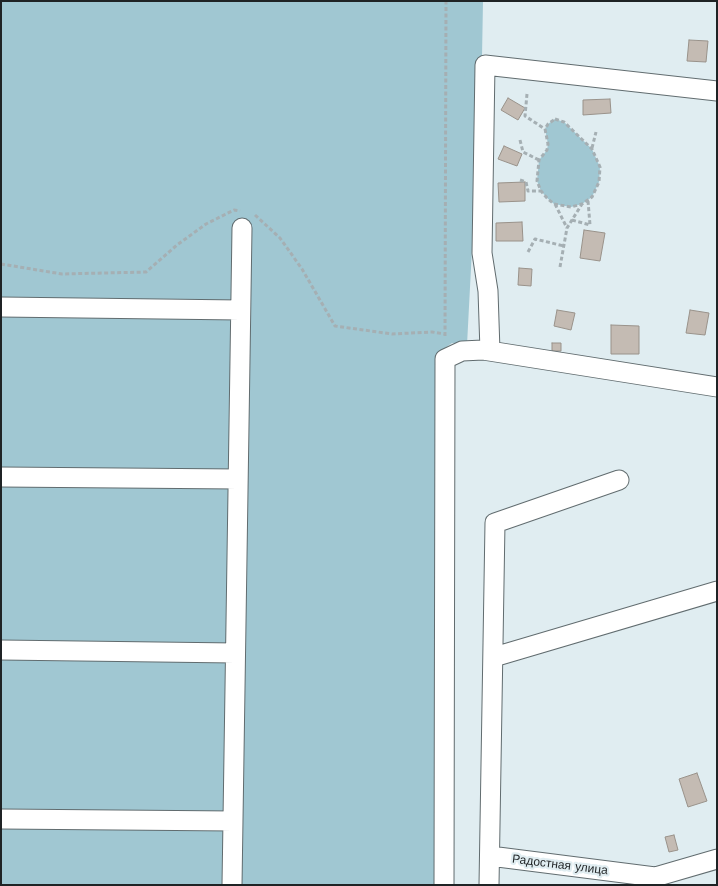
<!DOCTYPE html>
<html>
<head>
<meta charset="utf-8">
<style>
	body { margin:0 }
	#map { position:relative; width:718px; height:886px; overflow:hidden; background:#e0edf1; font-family:"Work Sans",sans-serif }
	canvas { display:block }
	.frame { position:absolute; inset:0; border:2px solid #1f2325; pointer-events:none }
</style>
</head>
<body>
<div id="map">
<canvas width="718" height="886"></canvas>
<div class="frame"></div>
</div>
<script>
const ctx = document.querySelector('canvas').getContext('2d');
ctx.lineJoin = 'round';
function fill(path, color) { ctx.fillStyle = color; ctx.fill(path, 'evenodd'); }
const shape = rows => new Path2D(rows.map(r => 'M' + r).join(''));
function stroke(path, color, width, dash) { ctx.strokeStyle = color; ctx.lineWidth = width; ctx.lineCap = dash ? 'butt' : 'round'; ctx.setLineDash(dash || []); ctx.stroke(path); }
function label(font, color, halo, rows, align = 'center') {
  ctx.font = font + ' "Work Sans",sans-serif'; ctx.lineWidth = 4.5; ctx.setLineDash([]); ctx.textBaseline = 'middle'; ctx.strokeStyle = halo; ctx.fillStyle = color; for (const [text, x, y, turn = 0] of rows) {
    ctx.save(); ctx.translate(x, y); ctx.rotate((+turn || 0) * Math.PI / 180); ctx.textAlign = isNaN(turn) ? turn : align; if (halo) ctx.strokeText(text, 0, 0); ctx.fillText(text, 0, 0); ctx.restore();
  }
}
fill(shape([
	[1,1,483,1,482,57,467,345,452,343,436,354,435,885,1,885],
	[555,119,564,122,592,149,600,167,599,182,592,197,582,204,571,207,554,204,547,198,541,191,537,181,539,160,547,150,548,144,545,129,548,124]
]), '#a0c7d2');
const building = shape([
	[689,40,708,41,706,62,687,61,689,40],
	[508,98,525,108,518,120,501,110,508,98],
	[610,99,611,113,583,115,583,100,610,99],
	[504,146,522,154,517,166,498,159,504,146],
	[525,182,525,201,499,202,498,183,525,182],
	[522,222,523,241,496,241,496,223,522,222],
	[584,230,605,233,600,261,580,258,584,230],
	[519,268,532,269,531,286,518,285,519,268],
	[557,310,575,313,571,330,554,326,557,310],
	[690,310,709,313,705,335,686,333,690,310],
	[611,325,639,326,639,354,611,354,611,325],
	[552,343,561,343,561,351,552,351,552,343],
	[697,773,707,801,688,807,679,779,697,773],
	[674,835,678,850,669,852,665,837,674,835]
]);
fill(building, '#c4bbb3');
stroke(building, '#99928a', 1);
const minor = shape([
	[1,307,240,310],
	[490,351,488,291,482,253,485,65,717,91],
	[1,477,238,479],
	[1,650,235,653],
	[494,657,717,591],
	[1,819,233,821],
	[490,856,655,877,717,859],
	[232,885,242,228],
	[444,885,445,359,462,351,483,350,717,387],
	[489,885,495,523,619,480]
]);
stroke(minor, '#616c6f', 21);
stroke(shape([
	[527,94,525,116,545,129],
	[555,119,564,122,592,149,600,167,599,182,592,197,582,204,571,207,554,204,547,198,541,191,537,181,539,160,547,150,548,144,545,129,548,124,555,119],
	[520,140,523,152,539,160],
	[592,148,596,132],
	[520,180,526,182,528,191,541,191],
	[555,204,567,228],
	[255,215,280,238,302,269,335,326,392,334,432,332,445,334],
	[572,220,590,225,588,201],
	[528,252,535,239,564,246],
	[1,264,62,274,146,272,177,245,206,224,234,210,240,211],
	[560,267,567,228,582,204],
	[445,336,446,1]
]), '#a5afb3', 3, [4, 2.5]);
stroke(minor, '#fff', 19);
label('12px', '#1f2325', '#e0edf1', [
	["Радостная улица",560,865,7]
]);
</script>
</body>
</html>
